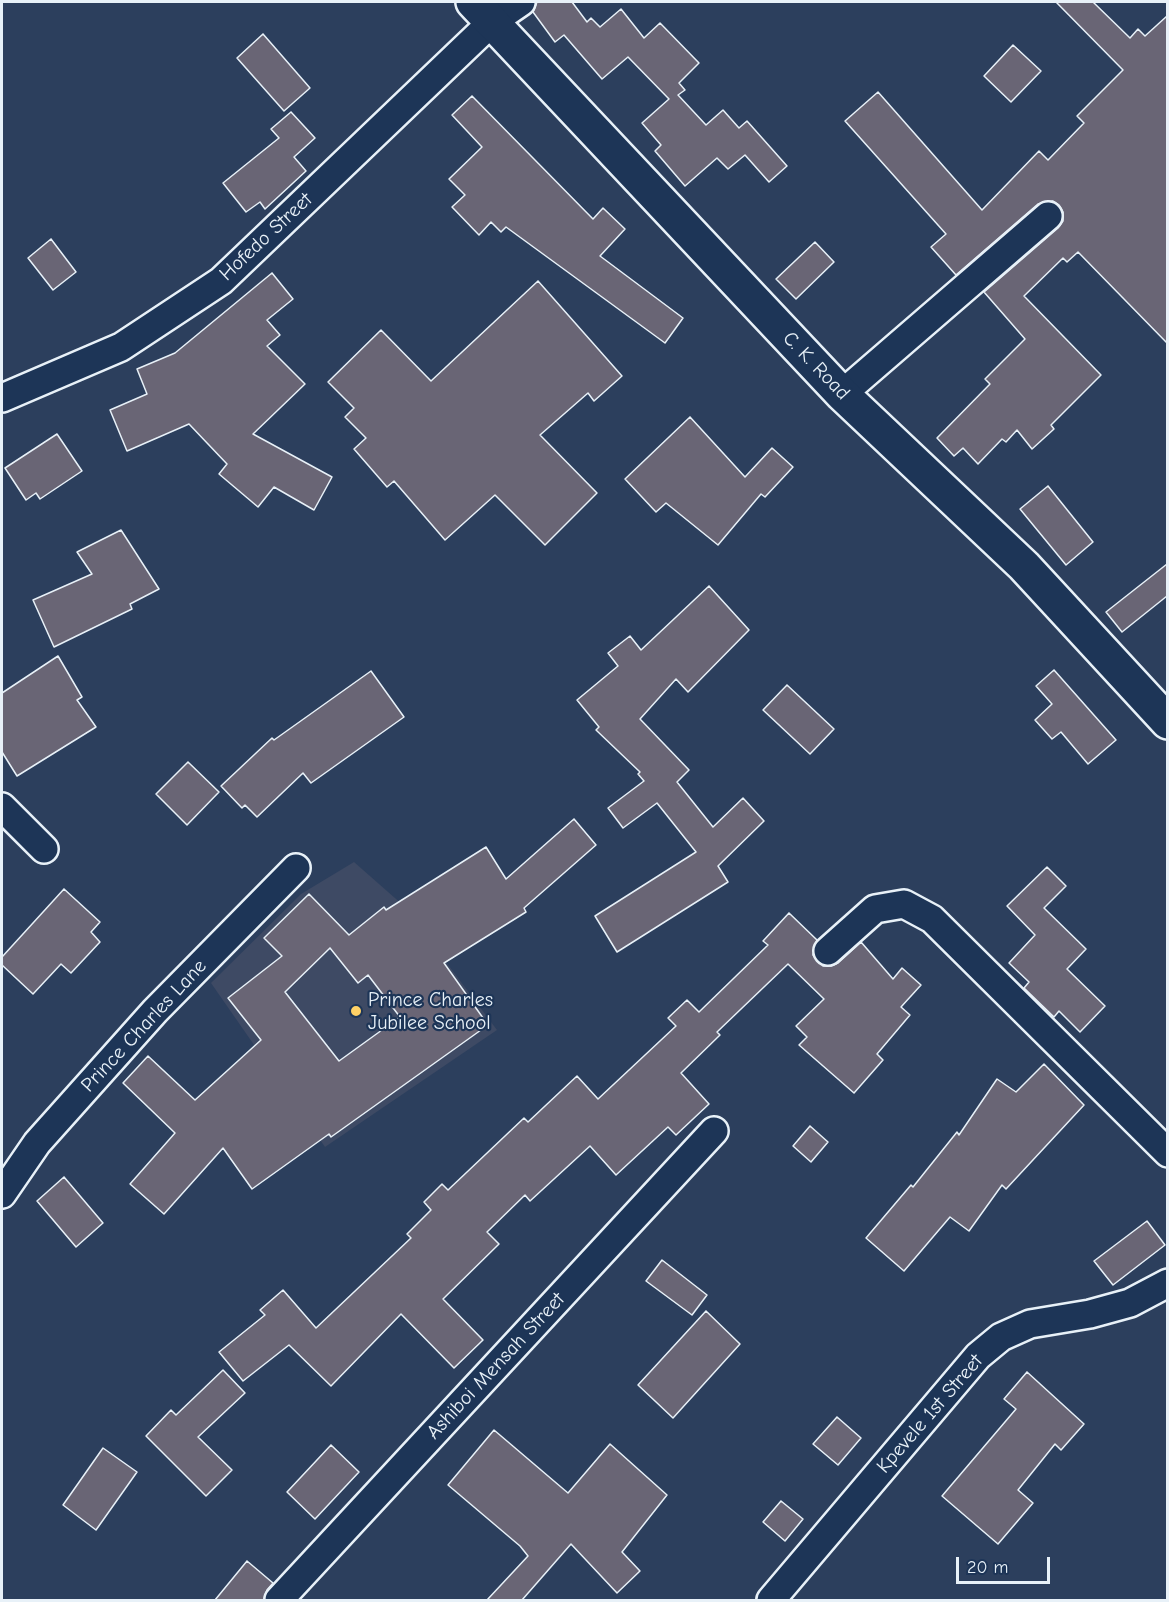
<!DOCTYPE html>
<html>
<head>
<meta charset="utf-8">
<style>
	body { margin:0 }
	#map { position:relative; width:1169px; height:1602px; overflow:hidden; background:#2c3f5d; font-family:"Comic Neue",sans-serif }
	canvas { display:block }
	.frame { position:absolute; inset:0; border:3px solid #e8f1f8; pointer-events:none }
	.scale { position:absolute; left:956px; top:1557px; width:94px; height:27px; box-sizing:border-box; border:3px solid #e8f1f8; border-top:0; padding-left:8px; font-size:18px; line-height:21px; white-space:nowrap; color:#e8f1f8; -webkit-text-stroke:4px #1d3557; paint-order:stroke }
</style>
</head>
<body>
<div id="map">
<canvas width="1169" height="1602"></canvas>
<div class="frame"></div>
<div class="scale">20 m</div>
</div>
<script>
const ctx = document.querySelector('canvas').getContext('2d');
ctx.lineJoin = 'round';
function fill(path, color) { ctx.fillStyle = color; ctx.fill(path, 'evenodd'); }
const shape = rows => new Path2D(rows.map(r => 'M' + r).join(''));
function stroke(path, color, width, dash) { ctx.strokeStyle = color; ctx.lineWidth = width; ctx.lineCap = dash ? 'butt' : 'round'; ctx.setLineDash(dash || []); ctx.stroke(path); }
function label(font, color, halo, rows, align = 'center') {
  ctx.font = font + ' "Comic Neue",sans-serif'; ctx.lineWidth = 4.5; ctx.setLineDash([]); ctx.textBaseline = 'middle'; ctx.strokeStyle = halo; ctx.fillStyle = color; for (const [text, x, y, turn = 0] of rows) {
    ctx.save(); ctx.translate(x, y); ctx.rotate((+turn || 0) * Math.PI / 180); ctx.textAlign = isNaN(turn) ? turn : align; if (halo) ctx.strokeText(text, 0, 0); ctx.fillText(text, 0, 0); ctx.restore();
  }
}
fill(shape([
	[354,862,404,906,497,1030,325,1147,211,983,301,894]
]), '#3e4a64');
const building = shape([
	[537,2,572,2,587,22,591,18,600,27,621,9,644,38,660,23,699,63,679,83,685,90,678,95,706,125,723,110,739,128,747,121,787,166,769,182,745,155,728,169,717,158,685,186,655,151,661,145,642,123,669,99,628,57,602,79,564,35,555,42,533,12,537,2],
	[1056,2,1093,2,1130,38,1138,29,1145,36,1167,16,1167,343,1078,252,1067,262,1063,258,1024,296,1101,375,1051,425,1054,429,1032,449,1017,430,1006,442,1002,439,978,464,963,448,954,456,937,438,990,384,985,379,1025,339,984,292,1058,228,1063,221,1063,212,1059,205,1053,201,1038,204,956,275,931,247,946,234,845,121,878,92,982,210,1039,151,1048,160,1084,123,1077,116,1123,70,1056,2],
	[263,34,310,88,284,111,237,58,263,34],
	[1013,45,1041,71,1011,102,984,76,1013,45],
	[472,96,593,219,603,208,625,229,600,256,683,318,665,343,506,227,501,232,491,222,479,235,452,207,465,195,449,179,482,147,452,115,472,96],
	[291,112,315,138,294,157,306,171,265,209,260,202,246,212,223,183,279,138,271,129,291,112],
	[51,239,76,272,53,290,28,258,51,239],
	[815,242,834,262,796,299,776,279,815,242],
	[272,273,293,299,267,320,280,335,267,346,305,384,253,434,332,477,314,510,274,487,258,507,219,474,227,464,189,424,127,451,110,410,147,394,137,369,175,353,272,273],
	[538,281,622,376,594,401,588,393,540,435,597,493,545,545,495,495,445,540,394,481,387,487,354,449,366,438,345,417,354,408,328,382,381,330,431,381,538,281],
	[690,417,745,477,772,448,793,467,765,497,761,494,718,545,666,503,656,512,625,479,690,417],
	[57,434,82,471,40,499,36,493,26,500,5,468,57,434],
	[1048,486,1093,542,1066,565,1020,509,1048,486],
	[121,530,159,589,130,604,132,609,54,647,33,600,92,574,77,552,121,530],
	[1167,564,1167,596,1122,632,1106,612,1167,564],
	[709,586,749,630,688,692,676,679,640,719,689,770,677,782,713,827,743,798,764,821,718,866,728,882,617,952,595,916,696,852,657,803,623,828,608,808,644,781,638,774,640,772,596,730,599,727,577,700,618,666,608,653,630,636,641,650,709,586],
	[58,656,82,697,77,700,96,727,17,776,2,752,2,693,58,656],
	[1054,670,1116,740,1088,764,1061,732,1052,739,1035,720,1052,704,1036,686,1054,670],
	[371,671,404,717,311,783,303,773,257,817,245,805,242,808,221,786,272,738,274,740,371,671],
	[787,685,834,729,810,754,763,710,787,685],
	[188,762,219,792,187,825,156,794,188,762],
	[574,819,596,845,524,908,526,912,444,963,488,1025,331,1137,329,1134,252,1189,223,1148,164,1214,130,1184,175,1133,123,1083,148,1056,195,1100,261,1040,228,998,282,956,264,938,309,894,349,935,384,907,386,910,486,847,506,879,574,819],
	[330,948,358,983,368,975,400,1017,339,1061,285,992,330,948],
	[1047,867,1066,886,1044,908,1086,949,1067,969,1105,1006,1080,1032,1059,1011,1054,1017,1024,988,1029,982,1009,963,1035,935,1007,906,1047,867],
	[64,889,100,922,91,932,100,942,71,973,61,964,33,994,2,965,2,957,64,889],
	[789,913,817,940,813,955,823,966,831,966,838,963,861,942,893,979,902,968,921,985,901,1007,910,1015,877,1054,883,1060,854,1093,799,1045,807,1037,796,1026,824,999,788,964,717,1032,720,1035,681,1073,709,1104,676,1135,668,1127,616,1175,590,1146,530,1201,525,1195,487,1232,499,1244,443,1299,483,1340,454,1368,401,1314,331,1386,289,1345,243,1381,219,1352,265,1315,260,1310,283,1290,316,1328,411,1238,407,1234,431,1210,424,1202,442,1184,448,1190,524,1118,528,1122,577,1076,598,1099,676,1026,668,1018,687,1000,699,1012,768,945,763,941,789,913],
	[1044,1064,1084,1105,1006,1189,1002,1185,969,1231,950,1217,904,1271,866,1238,911,1185,913,1187,957,1132,959,1135,997,1079,1016,1092,1044,1064],
	[810,1126,828,1142,811,1162,793,1146,810,1126],
	[64,1177,103,1223,76,1247,37,1201,64,1177],
	[1147,1221,1165,1245,1113,1285,1094,1261,1147,1221],
	[662,1260,707,1295,692,1315,646,1281,662,1260],
	[706,1311,740,1344,673,1418,638,1385,706,1311],
	[223,1370,245,1393,198,1437,232,1470,206,1496,146,1436,171,1410,176,1415,223,1370],
	[1027,1372,1084,1424,1061,1450,1055,1444,1018,1490,1033,1503,998,1544,942,1496,1016,1409,1004,1399,1027,1372],
	[837,1417,861,1438,838,1465,813,1444,837,1417],
	[494,1430,568,1493,610,1444,667,1495,622,1552,640,1571,617,1593,571,1544,522,1600,487,1600,528,1556,520,1546,448,1485,494,1430],
	[331,1445,359,1472,315,1519,287,1492,331,1445],
	[103,1448,137,1472,96,1530,63,1505,103,1448],
	[781,1501,803,1519,785,1541,763,1522,781,1501],
	[247,1561,273,1583,267,1590,264,1600,215,1600,247,1561]
]);
fill(building, '#696575');
stroke(building, '#e8f1f8', 1.5);
const minor = shape([
	[842,394,1048,216],
	[2,398,121,347,221,281,492,22,521,2],
	[2,807,44,849],
	[828,951,875,909,904,904,932,919,1168,1153],
	[2,1194,37,1143,155,1011,296,868],
	[279,1600,714,1131],
	[771,1600,978,1356,1001,1337,1030,1324,1090,1314,1130,1303,1168,1283]
]);
const tertiary = shape([
	[473,2,842,394,1024,566,1168,722]
]);
stroke(minor, '#e8f1f8', 32);
stroke(tertiary, '#e8f1f8', 38);
stroke(minor, '#1d3557', 27);
stroke(tertiary, '#1d3557', 33);
for (const [x, y, r, color] of [
	[356,1011,6,"#ffd166"]
]) { const dot = new Path2D(); dot.arc(x, y, r, 0, 2 * Math.PI); ctx.fillStyle = color; ctx.fill(dot); stroke(dot, '#1d3557', 2); }
label('20px', '#e8f1f8', '#1d3557', [
	["Hofedo Street",266,237,-43],
	["C. K. Road",816,366,46],
	["Prince Charles Lane",144,1026,-47],
	["Ashiboi Mensah Street",496,1366,-47],
	["Kpevele 1st Street",930,1414,-49]
]);
label('20px', '#e8f1f8', '#1d3557', [
	["Prince Charles",368,1000],
	["Jubilee School",368,1023]
], 'left');
</script>
</body>
</html>
